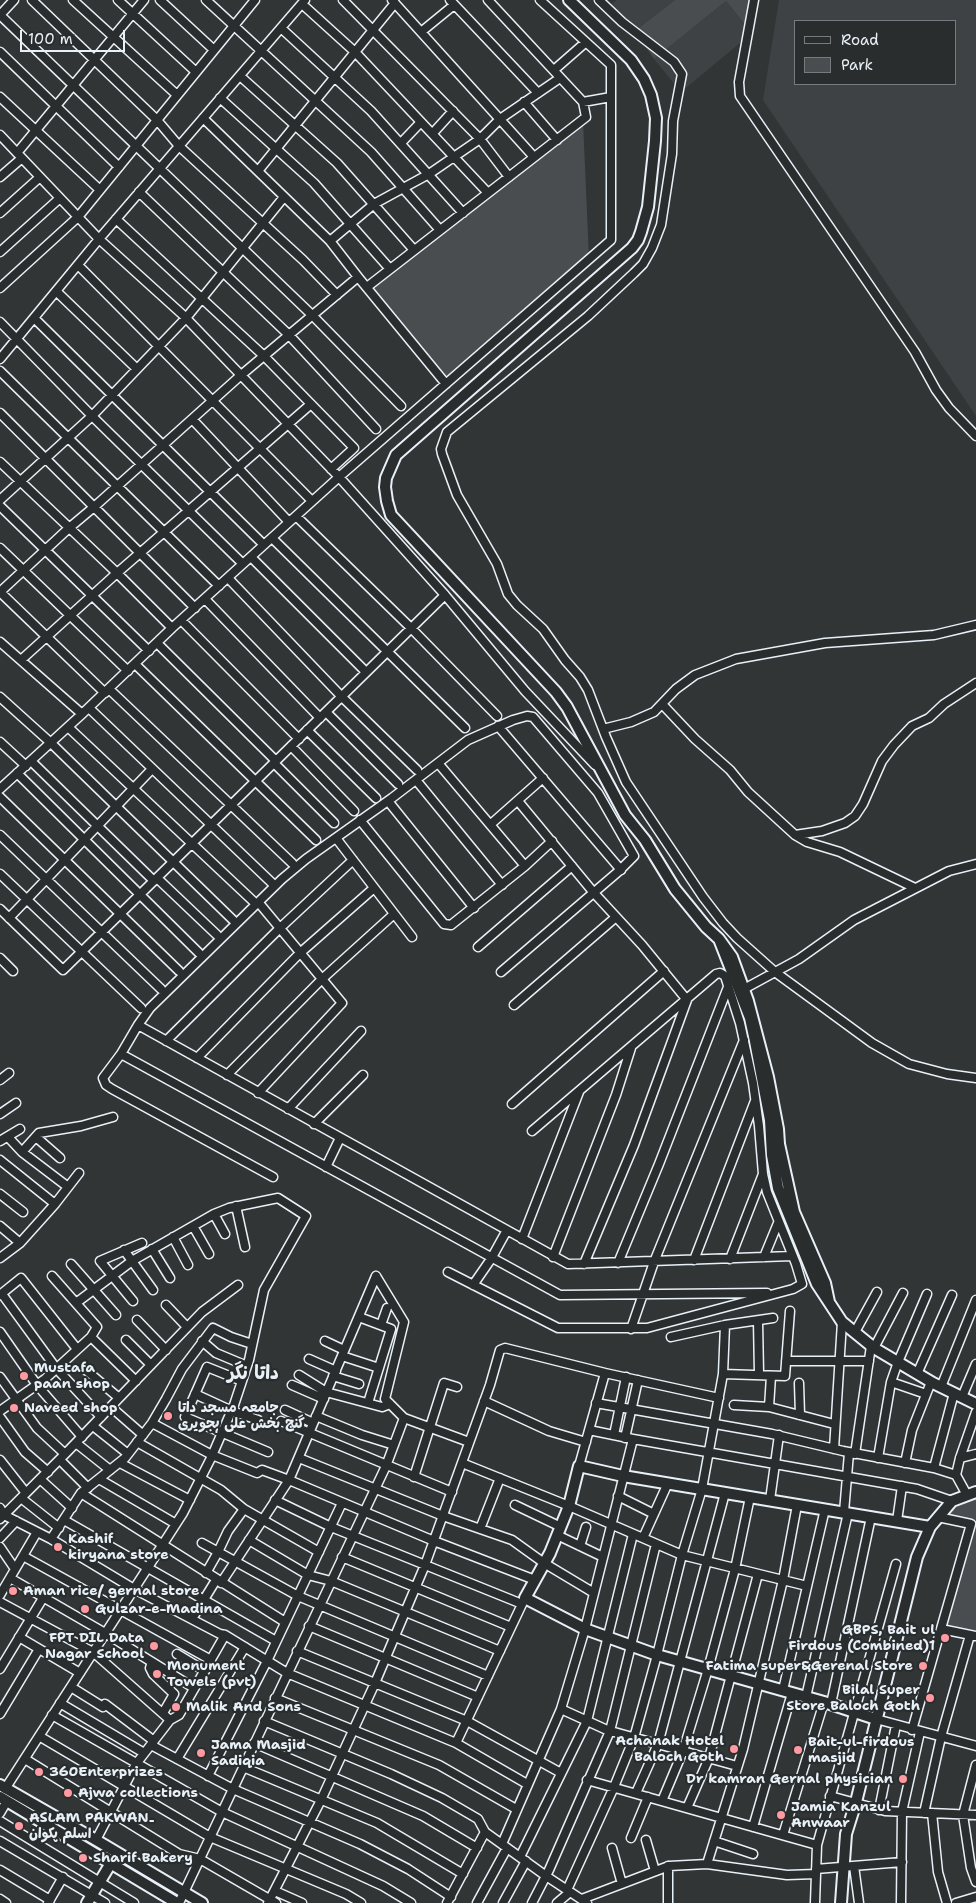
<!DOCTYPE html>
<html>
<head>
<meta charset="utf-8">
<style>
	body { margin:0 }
	#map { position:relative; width:976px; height:1903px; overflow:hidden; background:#323536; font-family:"Shantell Sans",sans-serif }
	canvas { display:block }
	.legend { position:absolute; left:794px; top:20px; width:162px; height:65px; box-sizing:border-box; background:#2a2d2e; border:1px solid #767b7f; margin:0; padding:6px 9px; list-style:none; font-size:15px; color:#e8f1f8 }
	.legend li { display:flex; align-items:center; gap:10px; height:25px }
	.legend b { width:25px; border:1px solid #767b7f }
	.scale { position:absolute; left:20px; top:30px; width:105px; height:22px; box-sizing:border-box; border:2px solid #e8f1f8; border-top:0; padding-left:6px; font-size:15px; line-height:18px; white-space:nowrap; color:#e8f1f8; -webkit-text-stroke:4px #2a2d2e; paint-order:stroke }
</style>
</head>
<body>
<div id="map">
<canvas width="976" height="1903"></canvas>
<ul class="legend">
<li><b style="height:6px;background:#2a2d2e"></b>Road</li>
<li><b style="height:14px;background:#494d4f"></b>Park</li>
</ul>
<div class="scale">100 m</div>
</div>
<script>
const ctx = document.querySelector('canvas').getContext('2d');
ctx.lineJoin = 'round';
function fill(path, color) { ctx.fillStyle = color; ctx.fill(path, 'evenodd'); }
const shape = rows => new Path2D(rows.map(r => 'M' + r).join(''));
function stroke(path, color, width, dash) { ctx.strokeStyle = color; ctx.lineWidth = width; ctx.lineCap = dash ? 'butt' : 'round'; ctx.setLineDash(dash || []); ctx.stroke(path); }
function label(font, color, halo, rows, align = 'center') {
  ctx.font = font + ' "Shantell Sans","Playpen Sans Arabic",sans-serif'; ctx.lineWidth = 4.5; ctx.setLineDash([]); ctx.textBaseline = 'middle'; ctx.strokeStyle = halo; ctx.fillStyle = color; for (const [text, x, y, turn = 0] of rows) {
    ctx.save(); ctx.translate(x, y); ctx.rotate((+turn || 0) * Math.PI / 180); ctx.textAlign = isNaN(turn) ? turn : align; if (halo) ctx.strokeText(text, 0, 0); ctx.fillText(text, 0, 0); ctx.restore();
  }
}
fill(shape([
	[617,0,675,0,635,31,611,4],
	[779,0,976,0,976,416,763,100],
	[795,21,955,21,955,84,795,84],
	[726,1,752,33,681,92,654,59]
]), '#3f4244');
fill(shape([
	[675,0,758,0,752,33,726,1,654,59,635,31],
	[583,121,589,259,446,384,367,287],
	[976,1492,976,1636,942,1629,972,1525,938,1518,953,1501]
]), '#494d4f');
const street = shape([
	[14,0,0,15,312,315,401,406],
	[32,0,157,120,179,146,303,260,337,295],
	[73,0,177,95],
	[118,0,196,72],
	[160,0,214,50],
	[206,0,371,152,440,230],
	[343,0,480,139,509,177],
	[392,0,534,157],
	[450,0,538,93],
	[488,0,583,102],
	[599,0,622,22,674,62,682,74,673,121,672,154,661,225,652,248,643,264,634,273,588,316,447,432,441,449,442,454,457,495,497,564,508,594,517,605,543,629,565,660,580,677,588,690,606,737,626,782,703,897,723,923,737,938,775,972,872,1043,909,1064,947,1074,976,1078],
	[754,0,739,82,740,96,915,352,936,390,949,408,976,436],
	[302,4,355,52,488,193],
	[281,28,371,111,463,213],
	[421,32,454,5],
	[0,52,119,167],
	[554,70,586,42],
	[240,76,337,163,414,250],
	[0,97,100,190],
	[220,98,314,183,390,269],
	[524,102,557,140],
	[203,118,330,241,358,277],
	[433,133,453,111],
	[0,135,99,239,183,315,339,477,445,595,525,691,595,765],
	[401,143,421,122],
	[17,153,144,0],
	[258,171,395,3],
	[0,177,22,158],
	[139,192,289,335,376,429],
	[0,213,40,177],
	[116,219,264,356,354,448,331,469],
	[330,241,374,204,429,174,480,139,500,119,560,78],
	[0,252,60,198],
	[78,265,312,501],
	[367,287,586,117,583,102,611,97],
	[0,288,78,217,255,0],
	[56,291,137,369],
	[34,318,264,545],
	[0,322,92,416,243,564],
	[0,359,99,239,305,0],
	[0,371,219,586],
	[0,413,195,608],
	[192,419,289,522],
	[0,462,117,573,172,628],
	[0,500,92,416,186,318,284,197],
	[0,506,149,651],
	[296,516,411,628,497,716],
	[272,538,465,728],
	[0,548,128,671],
	[251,557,366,672],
	[228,578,342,697,417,770],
	[0,592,69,528,94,507,240,376,358,277,446,384],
	[0,592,105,693],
	[205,599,320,718],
	[181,620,299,739],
	[0,642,82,714],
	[157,643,276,761],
	[21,660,117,573,311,404],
	[135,664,316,840],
	[109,689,292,863],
	[0,697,51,743,233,920],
	[662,704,695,739,730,770,748,792,795,835,807,842,840,852,915,888],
	[89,708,272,883],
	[326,712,398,784],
	[498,726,621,870],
	[68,727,253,901],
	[603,729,631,722,654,712,676,689,695,675,736,659,825,643,934,635,976,625],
	[307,730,376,798],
	[0,742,26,766],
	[291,746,354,811],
	[31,761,154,881],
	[274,763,334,823],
	[438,763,525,866],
	[17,773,199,953],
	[416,780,502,885],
	[0,789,82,714,172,628,339,477,611,240,611,65,540,0],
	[0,797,179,971],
	[388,801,474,908],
	[518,801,594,893,642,945,687,1000,634,1145,584,1264],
	[360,820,444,924,451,925,525,866,552,841],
	[491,824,543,778],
	[0,835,161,989],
	[795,835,822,831,845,823,855,816,863,804,882,761,894,745,912,726,929,718,944,704,976,683],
	[336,838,412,937],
	[0,874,141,1008],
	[157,878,217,935],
	[0,909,63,970,445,595],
	[9,918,152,769],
	[478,947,572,866],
	[0,958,13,971],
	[744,989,799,959,854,920,949,871,976,864],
	[514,1005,616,917],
	[138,1025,568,1264,792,1256],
	[166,1041,280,928,353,860],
	[121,1054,560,1295,767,1293],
	[197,1058,300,953,374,888],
	[227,1075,322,979,394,914],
	[0,1080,9,1073],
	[258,1093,342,1003,259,903],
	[512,1104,664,971],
	[288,1109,361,1031],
	[0,1114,16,1103],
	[314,1124,363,1075],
	[8,1137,22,1152,68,1187],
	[36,1137,60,1158],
	[0,1141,20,1129],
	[22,1152,39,1133,81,1126,113,1117],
	[0,1160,55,1204],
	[326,1167,340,1138],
	[273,1177,112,1089,106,1085,103,1078,121,1054,138,1025,150,1008,282,879,306,859,392,798,468,740,513,720,527,716,533,717,598,793,634,856,619,871,501,972],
	[0,1194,23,1212],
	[236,1206,245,1247],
	[214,1214,225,1234],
	[0,1226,20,1243],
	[193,1226,209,1254],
	[173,1237,188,1265],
	[522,1239,579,1092],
	[152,1249,170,1278],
	[124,1250,153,1290],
	[553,1257,616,1095,631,1048],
	[764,1257,778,1223],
	[0,1258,20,1243,55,1204,79,1173],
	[730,1259,763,1174],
	[694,1260,755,1101],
	[618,1263,659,1164,728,987],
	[71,1264,116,1315],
	[448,1272,558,1328,647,1328,793,1289,802,1284,796,1264,767,1192,763,1174,759,1126,753,1083,740,1023,725,976,720,973,716,974,532,1131],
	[376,1276,404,1322,385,1399,404,1418,469,1442],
	[473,1285,491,1259,507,1230],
	[2,1294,56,1368,101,1417],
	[0,1295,21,1278,77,1349],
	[133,1301,100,1261,142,1243],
	[166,1305,187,1327],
	[359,1317,391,1329,368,1403],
	[137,1320,166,1350],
	[758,1321,759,1374],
	[381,1325,387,1308],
	[631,1329,654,1262,744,1040],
	[0,1332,37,1385,82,1437],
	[855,1332,877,1292],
	[91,1337,136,1381],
	[671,1337,725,1325,773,1318],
	[126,1340,151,1365],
	[202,1341,216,1353,247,1366],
	[325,1341,344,1350],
	[874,1348,903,1293],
	[342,1356,379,1368],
	[309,1359,336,1371],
	[786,1361,869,1361],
	[87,1371,119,1398],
	[723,1374,785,1376,790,1311],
	[917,1374,952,1295],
	[299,1375,326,1392,382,1407,390,1404],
	[333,1376,359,1384],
	[0,1377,37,1428,65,1454],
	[242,1381,207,1367,185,1417,268,1452],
	[891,1382,926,1394],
	[799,1383,800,1415],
	[292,1385,324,1399],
	[941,1387,976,1300],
	[195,1394,232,1411,258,1420],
	[962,1397,976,1364],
	[484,1401,549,1431,586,1442],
	[596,1403,772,1434,843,1451,934,1468,956,1475,967,1495],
	[734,1405,769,1407,834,1424],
	[111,1407,143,1435],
	[769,1407,771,1376],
	[285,1410,313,1423],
	[0,1411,45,1379,91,1337,97,1327,52,1276],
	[316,1416,362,1435,394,1445],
	[0,1417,25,1452,48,1472],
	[281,1421,452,1492],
	[152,1423,212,1455,257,1473,262,1470,289,1480,434,1541,535,1580],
	[93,1426,128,1454],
	[589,1430,633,1439,917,1489,952,1501],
	[614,1435,626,1377],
	[625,1438,638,1380],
	[137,1442,221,1490,244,1509,319,1552],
	[76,1443,110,1470],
	[834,1449,842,1322],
	[855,1454,871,1346],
	[299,1458,443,1516,512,1540,544,1563,594,1593],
	[878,1458,891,1382,898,1362,927,1294],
	[960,1458,976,1454],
	[0,1460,26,1493],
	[60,1460,88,1488],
	[120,1463,190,1500],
	[462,1463,569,1506,682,1555,807,1586],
	[905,1463,912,1430,931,1382],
	[579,1466,605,1373],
	[934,1468,954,1393],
	[956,1475,960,1458,976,1412],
	[414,1477,444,1383,457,1387],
	[40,1479,72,1508],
	[99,1479,176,1524],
	[81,1493,285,1622],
	[618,1496,654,1514],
	[21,1498,59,1528],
	[275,1500,331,1527,522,1604],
	[770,1500,779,1435],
	[515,1505,561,1527],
	[0,1508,4,1515,51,1539,134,1589,220,1634,225,1635,287,1673,456,1743,527,1784],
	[844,1512,849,1453],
	[0,1519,67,1452,202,1312,238,1285],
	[64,1520,276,1641],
	[897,1521,902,1486],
	[480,1529,500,1478],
	[557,1535,603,1557],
	[0,1538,16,1521],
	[643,1538,668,1483],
	[51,1539,81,1493,125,1458,152,1423,166,1399,182,1369,213,1328,231,1337,252,1344],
	[249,1540,308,1575,331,1581,500,1651],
	[202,1543,298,1596,488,1676],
	[580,1546,586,1527],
	[0,1547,15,1569],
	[23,1556,211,1660],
	[342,1557,511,1627],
	[206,1573,218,1552,228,1531,244,1509],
	[10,1578,105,1633,194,1688],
	[221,1583,289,1480,376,1276],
	[0,1595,37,1532],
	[0,1602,93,1652,170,1720],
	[192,1619,216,1580],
	[309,1626,478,1697],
	[941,1629,976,1636],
	[19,1637,80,1673],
	[297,1651,467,1721,561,1773],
	[177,1654,205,1671],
	[152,1662,150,1668,153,1674,174,1694,163,1713],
	[0,1669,43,1598],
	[71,1687,103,1707,105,1704,154,1741],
	[783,1690,825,1509],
	[806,1697,848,1513],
	[275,1698,439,1765,516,1809],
	[60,1703,144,1753],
	[831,1704,871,1517],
	[561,1709,607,1730,737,1766],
	[0,1714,39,1649],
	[52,1715,222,1812,383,1886,411,1903],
	[876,1719,976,1746],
	[264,1721,391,1774,442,1798,478,1819,485,1832,546,1876,587,1903],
	[912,1730,971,1524,938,1517],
	[39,1736,210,1837,346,1894,361,1903],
	[254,1743,423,1816,477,1848],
	[456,1743,524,1600],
	[151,1745,233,1789,360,1844,408,1869,451,1897],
	[25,1759,179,1854,200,1859,276,1903],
	[177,1759,245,1647],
	[976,1765,963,1815,971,1868,976,1882],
	[243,1767,377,1823,463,1874],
	[208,1776,267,1661,342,1503],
	[587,1780,817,1845],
	[5,1789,183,1513,211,1458,234,1405,249,1360,264,1290,306,1216,278,1198,229,1208,214,1214,132,1261,76,1303],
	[636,1793,658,1744,725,1493],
	[830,1796,885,1811,976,1815],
	[662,1801,683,1751,708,1669,735,1569,750,1497],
	[687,1808,709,1758,758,1574],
	[879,1810,896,1725],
	[0,1813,7,1801],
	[924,1813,941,1737,970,1635],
	[932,1813,938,1872,947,1903],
	[0,1821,134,1903],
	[753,1827,792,1693],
	[783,1835,824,1702],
	[631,1838,648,1797],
	[96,1840,136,1764,170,1720,179,1715,225,1635],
	[646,1840,655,1871],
	[0,1841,105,1903],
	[714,1841,753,1854],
	[502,1844,561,1709,585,1629,633,1439],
	[612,1848,622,1884],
	[520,1857,587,1721,633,1534],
	[707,1864,787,1875,816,1874],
	[668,1866,668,1903],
	[854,1866,859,1903],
	[816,1869,902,1862],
	[0,1870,50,1900],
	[567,1890,614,1787,634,1738,657,1655,682,1555,702,1489,723,1374,725,1325],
	[275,1891,302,1903],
	[0,1899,6,1903],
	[582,1899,669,1866,707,1864,743,1749,783,1580,797,1505],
	[48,1903,63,1877],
	[179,1903,386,1466,404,1418],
	[268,1903,321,1800,375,1683,425,1565,490,1385,500,1350,505,1348,605,1373,719,1398],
	[447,1903,485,1832],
	[477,1903,507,1848],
	[503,1903,526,1861],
	[532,1903,549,1870,610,1731,656,1544],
	[557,1903,570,1892],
	[815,1903,817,1845,896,1564],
	[901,1903,902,1812,920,1732],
	[956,1903,976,1897]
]);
const secondary = shape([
	[569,0,631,60,644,79,651,95,656,118,655,141,648,207,641,232,638,240,632,248,396,455,386,478,385,487,387,501,391,515,556,692,567,707,625,815,645,840,675,889,706,927,719,939],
	[829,1302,825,1283,794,1212,779,1144,778,1129,768,1077,748,1001,732,957,719,939,750,1018,755,1041,770,1120,772,1155,778,1188,817,1284,842,1322,874,1348,933,1383,976,1404],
	[876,1719,824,1702,657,1655,585,1629,525,1598,550,1553,569,1506,579,1466,623,1476,930,1527],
	[0,1785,96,1840,202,1903],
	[0,1797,177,1903],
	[87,1903,111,1863],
	[841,1903,846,1834,856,1802,917,1557,930,1527,952,1501,976,1492]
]);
stroke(street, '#e8f1f8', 11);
stroke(secondary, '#e8f1f8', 14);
stroke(street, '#2a2d2e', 8);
stroke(secondary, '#2a2d2e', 10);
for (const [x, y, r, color] of [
	[24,1376,5,"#ff9aa2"],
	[14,1408,5,"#ff9aa2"],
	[168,1416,5,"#ff9aa2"],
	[58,1547,5,"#ff9aa2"],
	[13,1591,5,"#ff9aa2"],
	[85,1609,5,"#ff9aa2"],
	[945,1638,5,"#ff9aa2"],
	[154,1646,5,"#ff9aa2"],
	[923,1666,5,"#ff9aa2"],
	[157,1674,5,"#ff9aa2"],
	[930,1698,5,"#ff9aa2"],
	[176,1707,5,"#ff9aa2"],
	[734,1749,5,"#ff9aa2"],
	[798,1750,5,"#ff9aa2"],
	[201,1753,5,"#ff9aa2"],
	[39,1772,5,"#ff9aa2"],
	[903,1779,5,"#ff9aa2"],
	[68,1793,5,"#ff9aa2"],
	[781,1815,5,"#ff9aa2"],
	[19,1826,5,"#ff9aa2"],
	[83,1858,5,"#ff9aa2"]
]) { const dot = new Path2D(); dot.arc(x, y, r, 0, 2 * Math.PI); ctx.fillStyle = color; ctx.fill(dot); stroke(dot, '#2a2d2e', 2); }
label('bold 14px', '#e8f1f8', '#2a2d2e', [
	["Mustafa",34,1368],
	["paan shop",34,1384],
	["Naveed shop",24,1408],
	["جامعہ مسجد داتا",178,1408],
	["گنج بخش علی ہجویری",178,1424],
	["Kashif",68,1539],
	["kiryana store",68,1555],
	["Aman rice/ gernal store",23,1591],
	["Gulzar-e-Madina",95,1609],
	["GBPS, Bait ul",935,1630,"right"],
	["Firdous (Combined)1",935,1646,"right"],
	["FPT DIL Data",144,1638,"right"],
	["Nagar School",144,1654,"right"],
	["Monument",167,1666],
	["Towels (pvt)",167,1682],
	["Fatima super&Gerenal Store",913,1666,"right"],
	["Bilal Super",920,1690,"right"],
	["Store Baloch Goth",920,1706,"right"],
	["Malik And Sons",186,1707],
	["Achanak Hotel",724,1741,"right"],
	["Baloch Goth",724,1757,"right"],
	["Bait-ul-firdous",808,1742],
	["masjid",808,1758],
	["Jama Masjid",211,1745],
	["Sadiqia",211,1761],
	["360Enterprizes",49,1772],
	["Dr kamran Gernal physician",893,1779,"right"],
	["Ajwa collections",78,1793],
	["Jamia Kanzul",791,1807],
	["Anwaar",791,1823],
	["ASLAM PAKWAN۔",29,1818],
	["اسلم پکوان",29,1834],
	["Sharif Bakery",93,1858]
], 'left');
label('bold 19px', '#e8f1f8', '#2a2d2e', [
	["داتا نگر",253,1374]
]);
</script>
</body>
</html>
